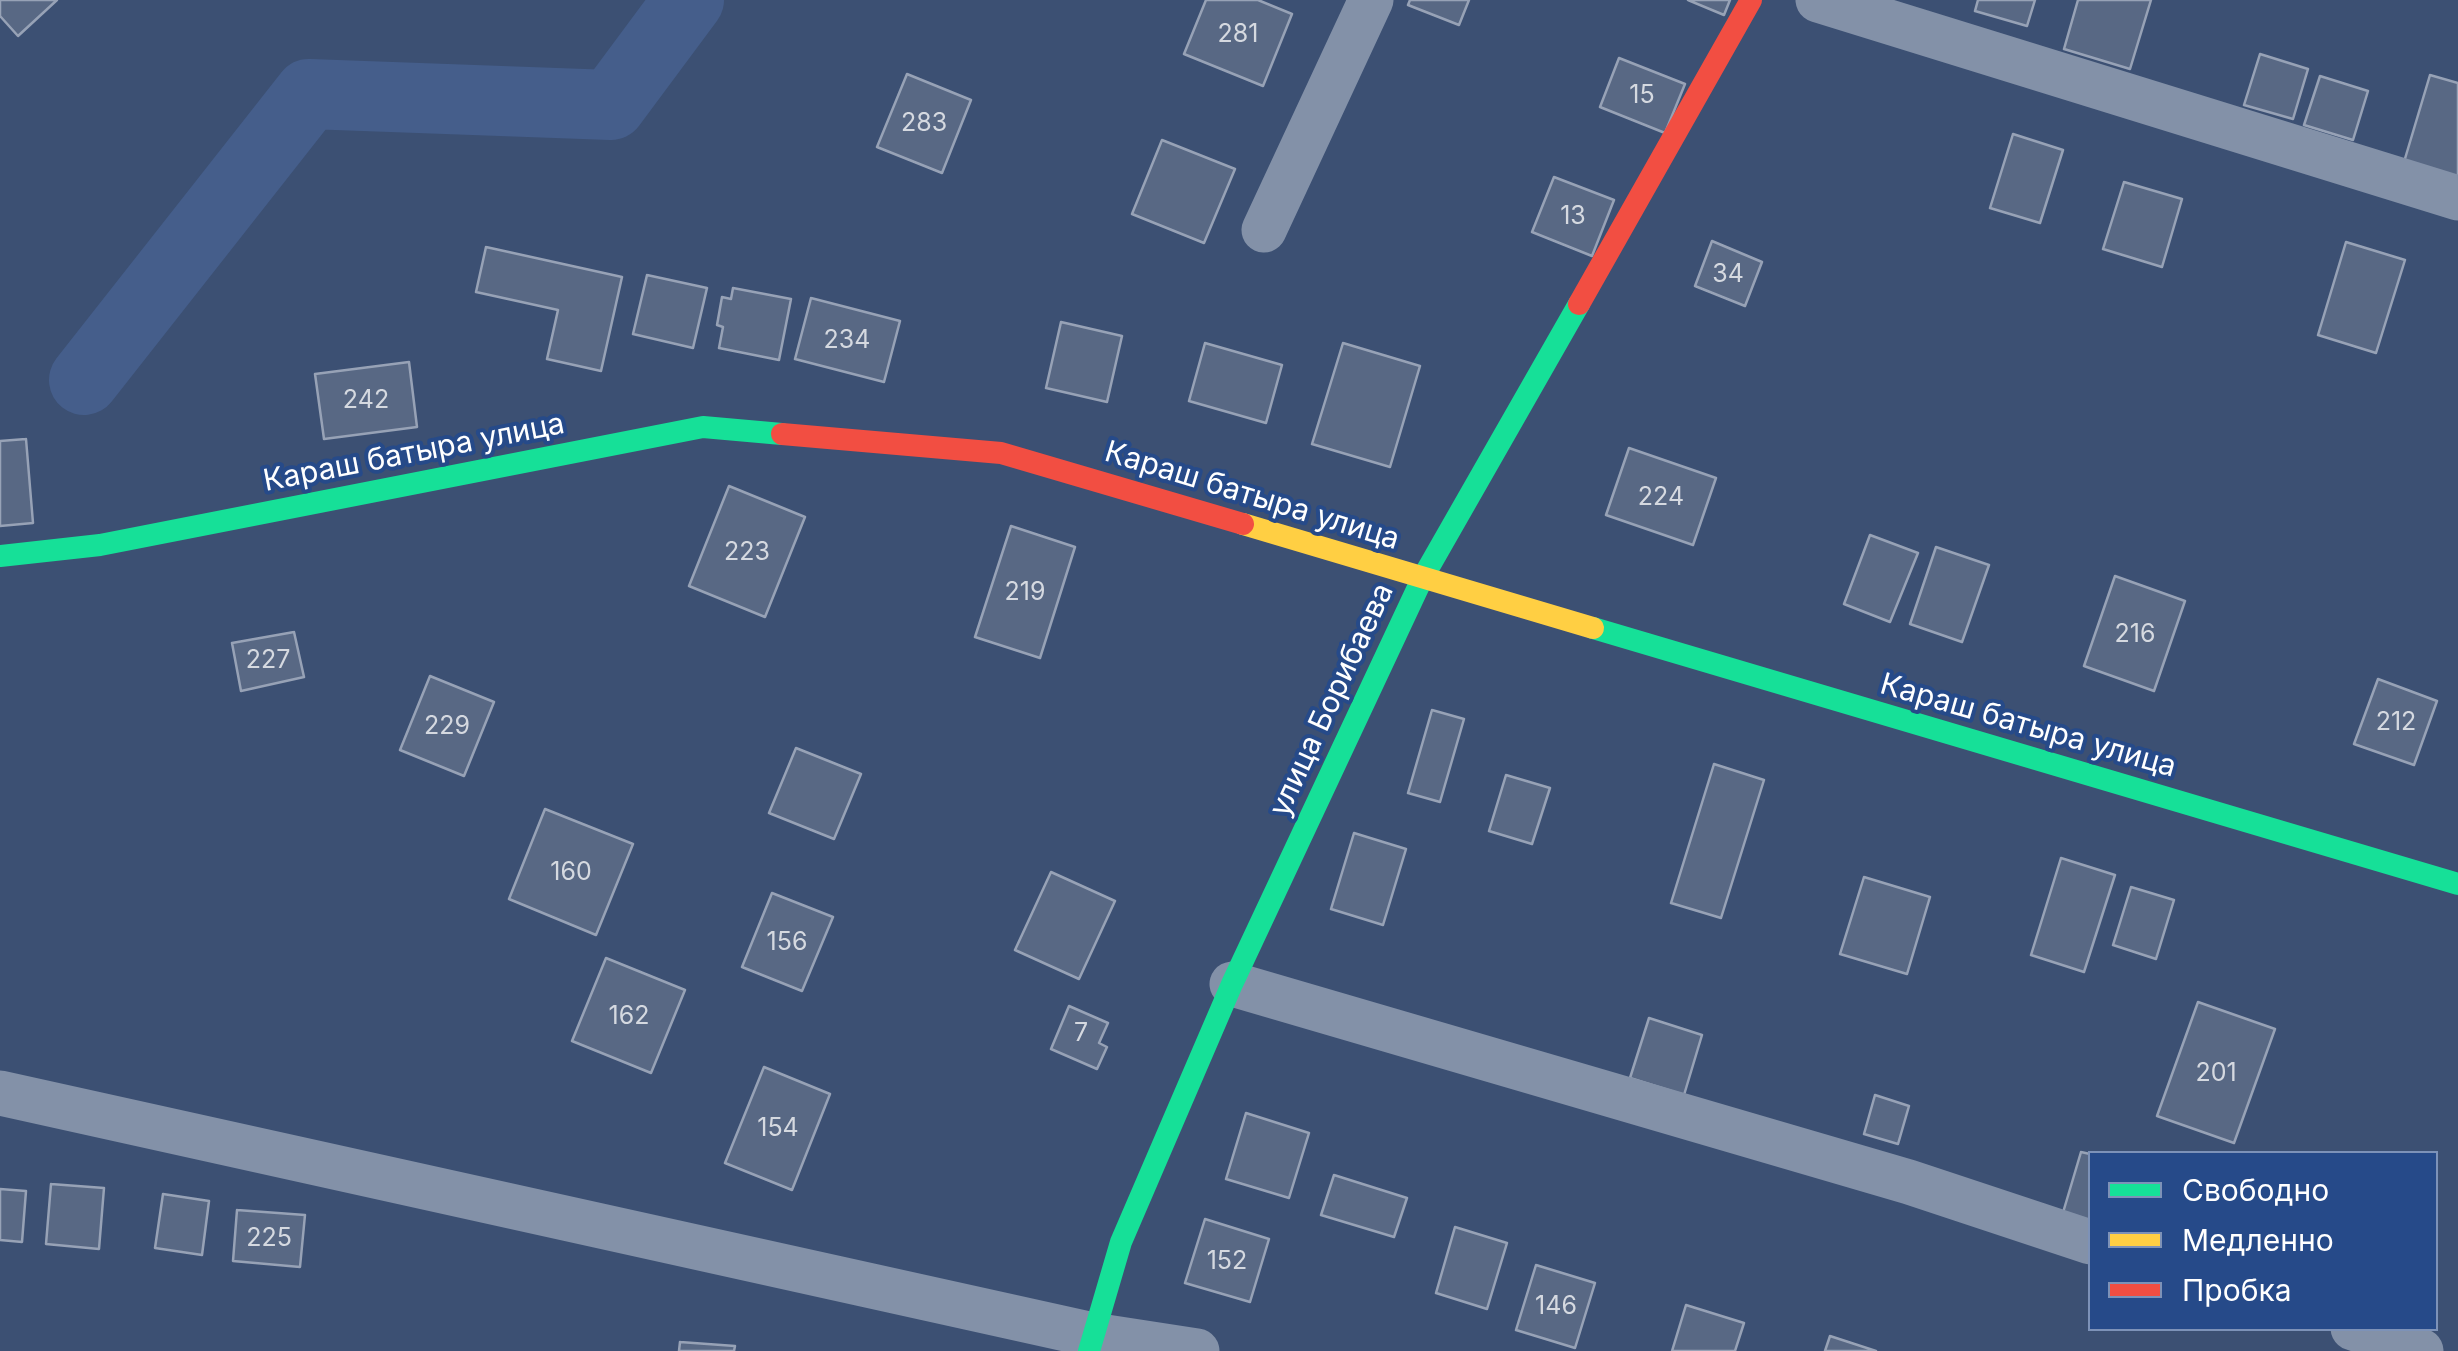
<!DOCTYPE html>
<html>
<head>
<meta charset="utf-8">
<style>
	body { margin:0 }
	#map { position:relative; width:2458px; height:1351px; overflow:hidden; background:#3c5073; font-family:Inter,sans-serif }
	canvas { display:block }
	.legend { position:absolute; left:2088px; top:1151px; width:350px; height:180px; box-sizing:border-box; background:#264a89; border:2px solid #7d92b8; margin:0; padding:12px 18px; list-style:none; font-size:30px; color:#fff }
	.legend li { display:flex; align-items:center; gap:20px; height:50px }
	.legend b { width:50px; border:2px solid #7d92b8 }
</style>
</head>
<body>
<div id="map">
<canvas width="2458" height="1351"></canvas>
<ul class="legend">
<li><b style="height:12px;background:#16e098"></b>Свободно</li>
<li><b style="height:12px;background:#ffcf43"></b>Медленно</li>
<li><b style="height:12px;background:#f24e42"></b>Пробка</li>
</ul>
</div>
<script>
const ctx = document.querySelector('canvas').getContext('2d');
ctx.lineJoin = 'round';
const shape = rows => new Path2D(rows.map(r => 'M' + r).join(''));
function stroke(path, color, width, dash) { ctx.strokeStyle = color; ctx.lineWidth = width; ctx.lineCap = dash ? 'butt' : 'round'; ctx.setLineDash(dash || []); ctx.stroke(path); }
function fill(path, color) { ctx.fillStyle = color; ctx.fill(path, 'evenodd'); }
function label(font, color, halo, rows, align = 'center') {
  ctx.font = font + ' Inter,sans-serif'; ctx.lineWidth = 8; ctx.setLineDash([]); ctx.textBaseline = 'middle'; ctx.strokeStyle = halo; ctx.fillStyle = color; for (const [text, x, y, turn = 0] of rows) {
    ctx.save(); ctx.translate(x, y); ctx.rotate((+turn || 0) * Math.PI / 180); ctx.textAlign = isNaN(turn) ? turn : align; if (halo) ctx.strokeText(text, 0, 0); ctx.fillText(text, 0, 0); ctx.restore();
  }
}
stroke(shape([
	[84,380,309,94,611,105,689,0]
]), '#455e8b', 70);
const building = shape([
	[0,0,57,0,18,36,0,16,0,0],
	[1206,0,1258,0,1292,14,1263,86,1184,54,1206,0],
	[1410,0,1469,0,1459,25,1408,5,1410,0],
	[1688,0,1730,0,1724,15,1688,0],
	[1978,0,2035,0,2027,26,1975,11,1978,0],
	[2078,0,2151,0,2130,69,2064,49,2078,0],
	[2260,54,2308,69,2293,119,2244,105,2260,54],
	[1619,58,1685,84,1665,133,1600,107,1619,58],
	[907,74,971,100,942,173,877,147,907,74],
	[2430,75,2458,83,2458,179,2404,162,2430,75],
	[2320,76,2368,91,2353,140,2304,125,2320,76],
	[2013,134,2063,150,2040,223,1990,208,2013,134],
	[1162,140,1235,169,1204,243,1132,214,1162,140],
	[1554,177,1614,200,1592,256,1532,232,1554,177],
	[2124,182,2182,199,2162,267,2103,249,2124,182],
	[1712,241,1762,262,1745,306,1695,286,1712,241],
	[2346,242,2405,260,2376,353,2318,335,2346,242],
	[486,247,622,277,601,371,547,359,558,310,476,292,486,247],
	[647,275,707,288,693,348,633,334,647,275],
	[733,288,791,299,779,360,719,348,723,327,717,325,722,297,731,299,733,288],
	[811,298,900,321,884,382,795,359,811,298],
	[1061,322,1122,336,1107,402,1046,388,1061,322],
	[1205,343,1282,365,1266,423,1189,401,1205,343],
	[1343,343,1420,366,1390,467,1312,444,1343,343],
	[409,362,417,427,324,439,315,374,409,362],
	[26,439,33,523,0,526,0,441,26,439],
	[1629,448,1716,478,1693,545,1606,515,1629,448],
	[729,486,805,517,765,617,689,586,729,486],
	[1011,526,1075,547,1040,658,975,637,1011,526],
	[1870,535,1918,553,1890,622,1844,604,1870,535],
	[1936,547,1989,565,1962,642,1910,624,1936,547],
	[2115,576,2185,601,2154,691,2084,666,2115,576],
	[294,632,304,677,241,691,232,643,294,632],
	[430,676,494,702,464,776,400,750,430,676],
	[2378,679,2437,701,2414,765,2354,744,2378,679],
	[1432,710,1464,719,1440,802,1408,793,1432,710],
	[796,748,861,774,834,839,769,813,796,748],
	[1714,764,1764,780,1721,918,1671,903,1714,764],
	[1506,775,1550,788,1532,844,1489,831,1506,775],
	[545,809,633,844,596,935,509,899,545,809],
	[1354,833,1406,849,1383,925,1331,909,1354,833],
	[2061,858,2115,875,2084,972,2031,955,2061,858],
	[1051,872,1115,901,1079,979,1015,950,1051,872],
	[1864,877,1930,897,1907,974,1840,954,1864,877],
	[2131,887,2174,900,2156,959,2113,945,2131,887],
	[772,893,833,917,802,991,742,967,772,893],
	[606,958,685,990,651,1073,572,1041,606,958],
	[2198,1002,2275,1029,2234,1143,2157,1116,2198,1002],
	[1069,1006,1108,1023,1099,1043,1107,1047,1097,1069,1051,1049,1069,1006],
	[1649,1018,1702,1035,1684,1095,1630,1078,1649,1018],
	[764,1067,830,1094,792,1190,725,1163,764,1067],
	[1875,1095,1909,1106,1898,1144,1864,1134,1875,1095],
	[1246,1113,1309,1133,1289,1198,1226,1179,1246,1113],
	[2081,1152,2090,1154,2090,1225,2062,1216,2081,1152],
	[1334,1175,1407,1198,1394,1237,1321,1215,1334,1175],
	[51,1184,104,1188,99,1249,46,1244,51,1184],
	[0,1189,26,1191,22,1242,0,1240,0,1189],
	[163,1194,209,1201,202,1255,155,1248,163,1194],
	[237,1210,305,1215,300,1267,233,1261,237,1210],
	[1205,1219,1269,1239,1250,1302,1185,1283,1205,1219],
	[1455,1227,1507,1243,1487,1309,1436,1293,1455,1227],
	[1536,1265,1595,1283,1575,1348,1516,1330,1536,1265],
	[1686,1305,1744,1323,1735,1351,1672,1351,1686,1305],
	[1830,1336,1876,1351,1825,1351,1830,1336],
	[680,1342,735,1346,734,1351,679,1351,680,1342]
]);
fill(building, '#586884');
stroke(building, '#97a2b6', 2.5);
stroke(shape([
	[1818,0,2458,198],
	[1264,230,1371,0],
	[1232,984,1909,1182,2090,1242],
	[0,1093,1093,1335,1197,1351],
	[2353,1328,2421,1351]
]), '#8391a8', 45);
stroke(shape([
	[0,556,100,545,703,427,782,434],
	[1593,628,2458,884],
	[1089,1351,1121,1242,1232,984,1422,579,1579,304]
]), '#16e098', 22);
stroke(shape([
	[1243,524,1593,628]
]), '#ffcf43', 22);
stroke(shape([
	[1579,304,1751,0],
	[782,434,1001,453,1243,524]
]), '#f24e42', 22);
label('25px', '#d5d9e0', null, [
	["281",1238,34],
	["15",1642,95],
	["283",924,123],
	["13",1573,216],
	["34",1728,274],
	["234",847,340],
	["242",366,400],
	["224",1661,497],
	["223",747,552],
	["219",1025,592],
	["216",2135,634],
	["227",268,660],
	["212",2396,722],
	["229",447,726],
	["160",571,872],
	["156",787,942],
	["162",629,1016],
	["7",1081,1033],
	["201",2216,1073],
	["154",778,1128],
	["225",269,1238],
	["152",1227,1261],
	["146",1556,1306]
]);
label('30px', '#fff', '#264a89', [
	["Караш батыра улица",414,453,-11],
	["Караш батыра улица",1252,496,17],
	["улица Борибаева",1332,700,-65],
	["Караш батыра улица",2028,726,16]
]);
</script>
</body>
</html>
